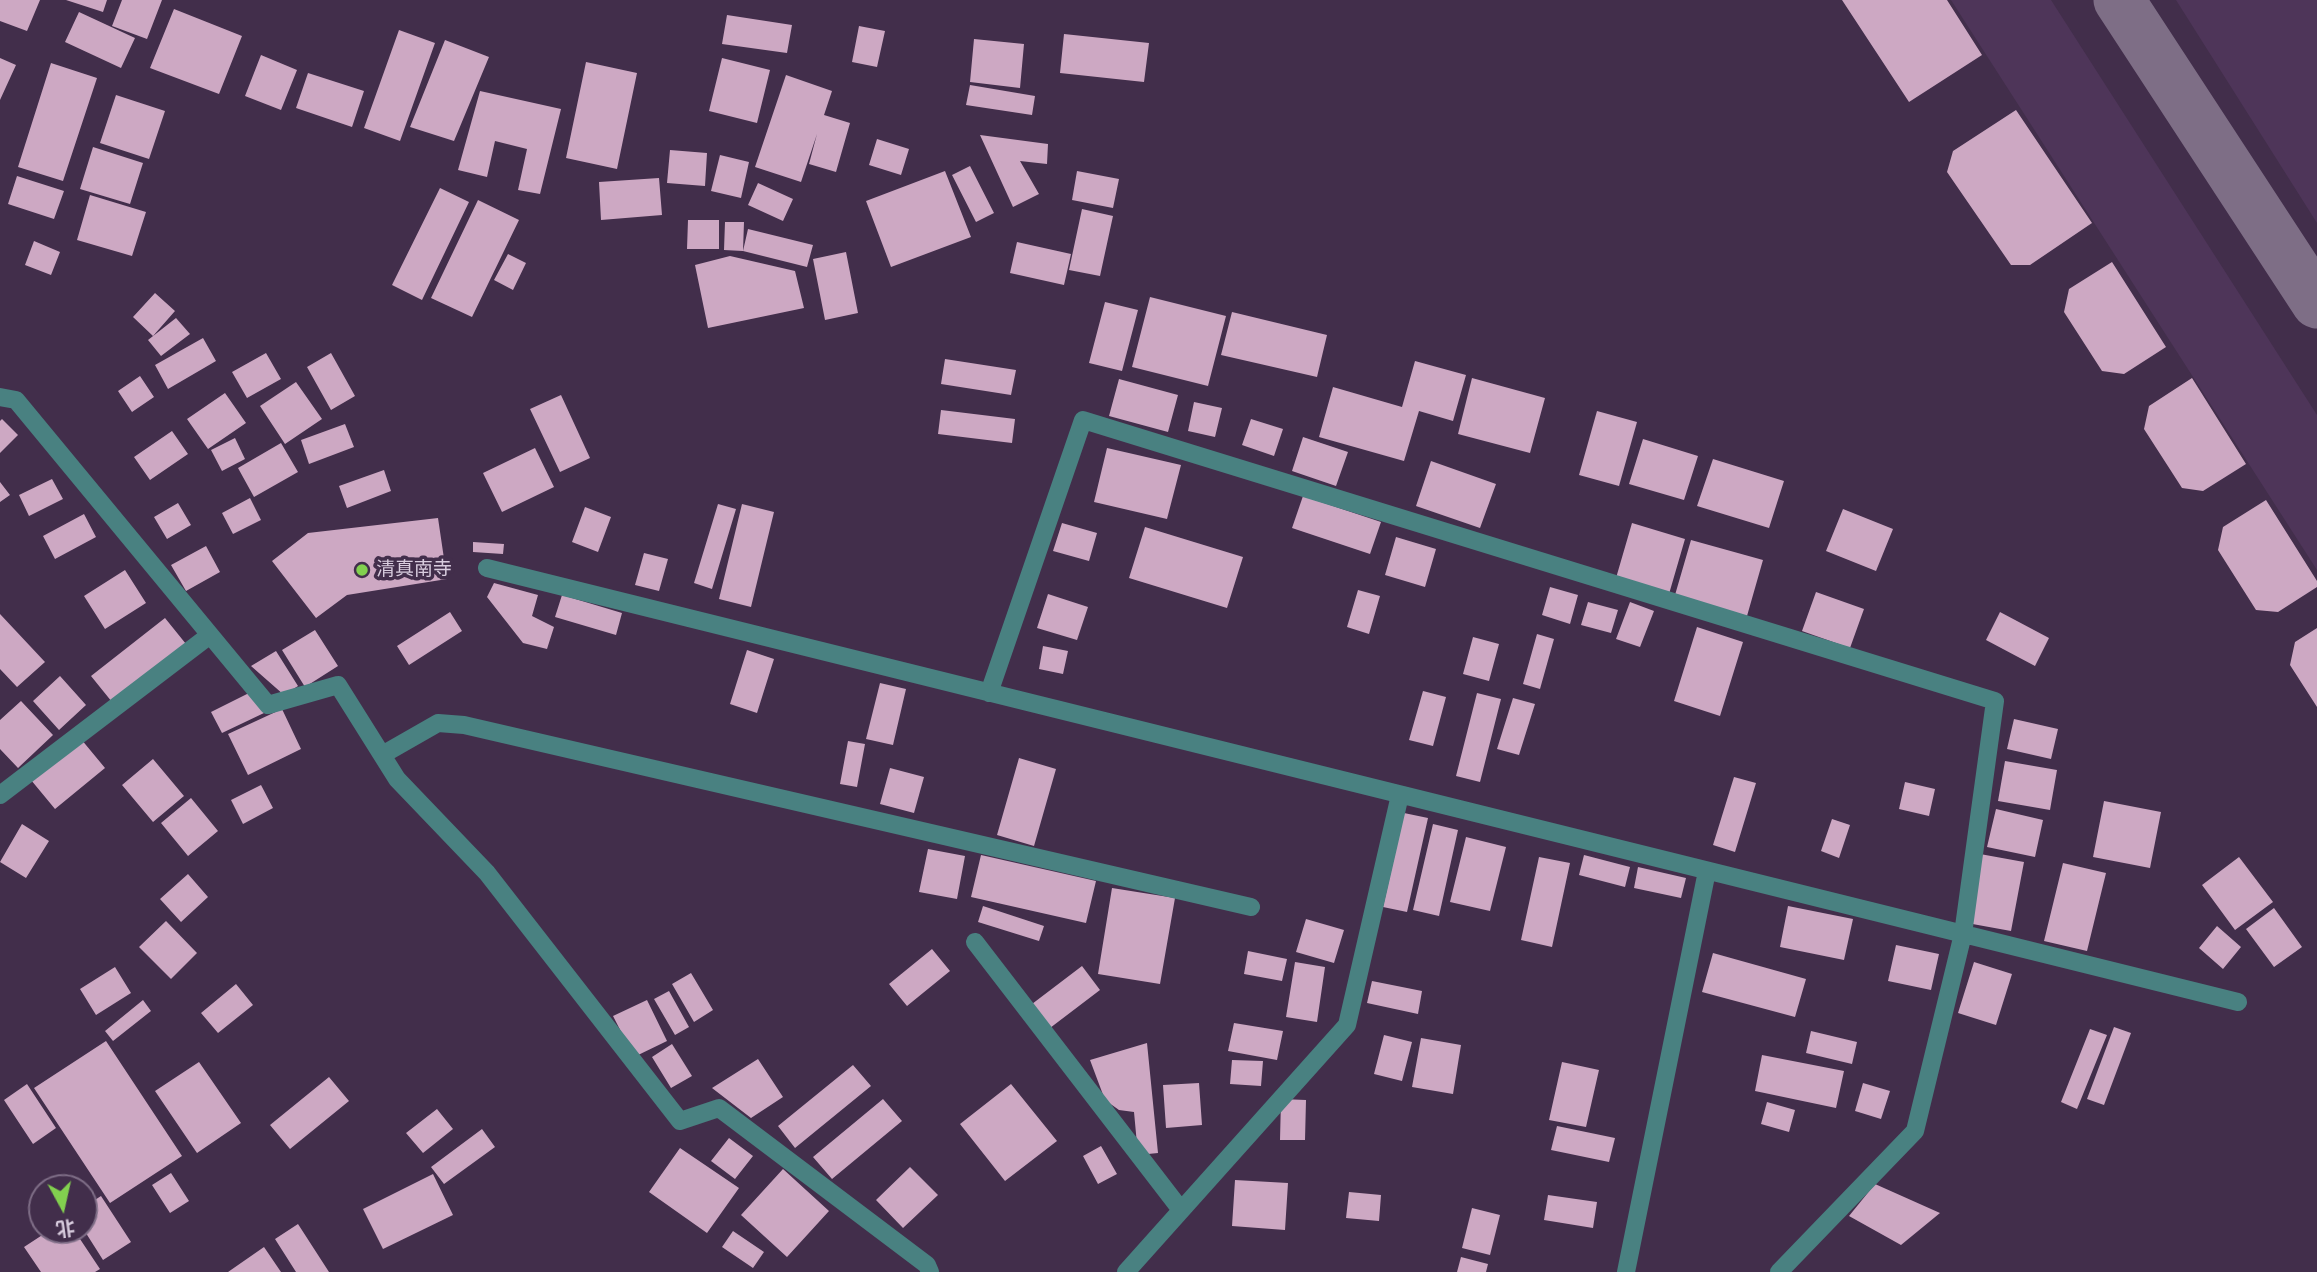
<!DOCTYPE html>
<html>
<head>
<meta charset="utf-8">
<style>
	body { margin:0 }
	#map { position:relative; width:2317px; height:1272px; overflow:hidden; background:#422e4b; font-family:Roboto,"Noto Sans SC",sans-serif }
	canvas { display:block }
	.north { position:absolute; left:28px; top:1174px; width:70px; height:70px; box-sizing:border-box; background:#422e4b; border:2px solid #7e6d86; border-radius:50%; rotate:172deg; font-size:19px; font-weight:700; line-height:28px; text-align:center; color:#d8ccde }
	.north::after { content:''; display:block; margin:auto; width:24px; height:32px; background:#82d04f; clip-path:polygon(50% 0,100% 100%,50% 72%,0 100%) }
</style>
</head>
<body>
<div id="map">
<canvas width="2317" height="1272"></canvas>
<div class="north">北</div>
</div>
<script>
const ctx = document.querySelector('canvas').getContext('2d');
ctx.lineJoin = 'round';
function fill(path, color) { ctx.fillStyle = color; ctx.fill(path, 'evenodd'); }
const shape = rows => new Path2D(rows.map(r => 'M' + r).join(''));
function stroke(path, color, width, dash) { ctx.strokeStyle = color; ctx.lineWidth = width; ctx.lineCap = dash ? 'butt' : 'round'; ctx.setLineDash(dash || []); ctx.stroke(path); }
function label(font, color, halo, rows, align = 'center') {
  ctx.font = font + ' Roboto,"Noto Sans SC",sans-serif'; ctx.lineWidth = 7; ctx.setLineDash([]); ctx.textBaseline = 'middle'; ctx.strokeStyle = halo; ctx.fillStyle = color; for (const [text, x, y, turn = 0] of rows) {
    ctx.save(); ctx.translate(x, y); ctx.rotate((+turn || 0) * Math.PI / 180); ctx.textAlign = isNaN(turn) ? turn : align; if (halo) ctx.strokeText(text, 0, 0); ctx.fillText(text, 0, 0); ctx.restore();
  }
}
fill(shape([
	[1951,0,2051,0,2317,415,2317,570],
	[2176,0,2317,0,2317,223]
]), '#4e3559');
stroke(shape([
	[2119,0,2317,303]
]), '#7e6e86', 51);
fill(shape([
	[0,0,40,0,27,31,0,21],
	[66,0,107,0,103,12],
	[122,0,162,0,147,39,112,26],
	[1842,0,1947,0,1982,55,1909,102],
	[174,9,242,36,219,94,150,68],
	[79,12,135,38,121,68,65,42],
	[727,15,792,25,787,53,722,44],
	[859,26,885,31,877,67,852,62],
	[399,30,435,43,400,141,364,128],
	[1064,34,1149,43,1144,82,1060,73],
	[974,39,1024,44,1020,88,970,82],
	[445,40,489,57,454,141,410,127],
	[261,55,297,70,281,110,245,96],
	[0,58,16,65,0,100],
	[722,58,770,70,757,123,709,111],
	[586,62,637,73,617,169,566,158],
	[51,63,97,78,63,181,18,167],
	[308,73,364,91,352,127,296,108],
	[786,75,832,91,824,115,850,123,836,172,809,164,817,134,801,182,755,167],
	[970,85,1035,96,1032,115,966,105],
	[480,91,561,109,540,194,518,190,527,149,495,141,487,177,458,170],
	[116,95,165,111,149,159,100,143],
	[2016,110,2092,223,2030,265,2011,265,1947,172,1953,151],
	[980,135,1048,144,1047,164,1020,161,1039,194,1013,207],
	[877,139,909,149,901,175,869,165],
	[93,147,143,163,130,204,80,189],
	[670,150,707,153,705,186,667,183],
	[720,155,749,162,741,198,711,191],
	[970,166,994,213,976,222,952,175],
	[945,171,971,237,891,267,866,201],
	[1077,171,1119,179,1113,208,1072,200],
	[17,176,64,191,54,219,8,204],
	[659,178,662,215,601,220,599,182],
	[758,183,793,199,783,221,748,205],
	[440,188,469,202,422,300,392,285],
	[90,195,146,212,132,256,77,240],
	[478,200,519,220,472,317,431,298],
	[1082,209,1113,216,1100,276,1069,270],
	[688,220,719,220,719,249,687,249],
	[725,222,744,222,743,251,724,250],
	[748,229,813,245,807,267,743,251],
	[34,241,60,252,51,275,25,265],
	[1017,242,1071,254,1064,285,1010,273],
	[846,252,858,313,825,320,813,259],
	[508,254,526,263,513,290,494,280],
	[730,256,795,271,804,308,708,328,695,265],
	[2112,262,2166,347,2124,374,2102,371,2064,312,2069,289],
	[155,293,175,311,153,336,133,317],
	[1150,297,1226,316,1208,386,1132,367],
	[1105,302,1138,310,1122,371,1089,363],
	[1232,312,1327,335,1317,377,1221,355],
	[176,318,190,334,161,356,148,340],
	[203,338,216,361,168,389,155,365],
	[266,353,281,379,247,398,232,372],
	[331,353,355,396,331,410,307,367],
	[945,359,1016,370,1011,395,941,384],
	[1415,361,1466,375,1453,421,1419,411,1404,461,1319,437,1333,387,1402,407],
	[140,376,154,397,132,412,118,391],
	[1472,378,1545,398,1530,453,1458,434],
	[2192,378,2246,464,2203,491,2182,488,2144,429,2149,406],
	[1119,379,1178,395,1168,432,1109,416],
	[296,382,322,419,285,444,260,406],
	[225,393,246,423,208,449,187,419],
	[561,395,590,458,560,472,530,409],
	[1194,402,1222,408,1215,437,1188,431],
	[941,410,1015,419,1012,443,938,434],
	[1597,411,1637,422,1619,486,1579,475],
	[2,419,18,435,0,453,0,421],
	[1251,419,1283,429,1274,456,1242,445],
	[345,424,354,447,309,464,301,440],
	[172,431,188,454,150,480,134,457],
	[1303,437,1348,452,1336,486,1292,471],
	[235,438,245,459,222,471,211,450],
	[1643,439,1698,456,1684,500,1629,484],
	[281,443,298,472,254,497,238,468],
	[535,448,554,487,502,512,483,473],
	[1107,448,1181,465,1167,519,1094,502],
	[1713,459,1784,481,1769,528,1697,506],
	[1431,461,1496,484,1480,528,1416,506],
	[384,470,391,491,347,508,339,486],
	[52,479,63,499,29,516,19,495],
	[0,482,10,495,0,502],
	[1303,496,1381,522,1370,554,1292,528],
	[250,498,261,520,233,534,222,513],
	[2266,500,2317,581,2317,587,2278,612,2256,610,2218,550,2223,527],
	[178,503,191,525,167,539,154,517],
	[718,504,736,509,712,589,694,583],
	[742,504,774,512,751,607,719,599],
	[585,507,611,517,598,552,572,542],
	[1843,509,1893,529,1876,571,1826,551],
	[84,514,96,537,55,559,43,536],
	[438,518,447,579,347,595,316,618,272,561,308,533],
	[1062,523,1097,533,1089,561,1053,551],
	[1632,523,1685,539,1669,594,1616,578],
	[1145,527,1243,557,1227,608,1129,578],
	[1396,537,1436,549,1425,587,1385,575],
	[1691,540,1763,560,1747,616,1675,595],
	[473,542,504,544,503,554,473,552],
	[206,546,220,572,186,591,171,565],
	[644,553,668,559,659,591,635,585],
	[125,570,146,603,105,629,84,596],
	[494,583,538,595,532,616,554,627,547,649,523,643,487,597],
	[1550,587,1578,595,1570,624,1542,615],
	[1358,590,1380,596,1369,634,1347,627],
	[1816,592,1864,609,1850,648,1802,631],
	[1048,594,1088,607,1077,640,1037,628],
	[562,595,622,613,616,635,555,617],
	[1588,602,1618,610,1611,633,1581,625],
	[1630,602,1654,611,1640,647,1616,639],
	[450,612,462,631,409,665,397,646],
	[2000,612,2049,638,2035,666,1986,640],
	[0,614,45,662,17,687,0,669],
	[165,618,186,644,112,702,91,676],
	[1697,627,1743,642,1720,716,1674,701],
	[2317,628,2317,707,2290,665,2295,642],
	[315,630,338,666,305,687,282,650],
	[1537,634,1554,639,1540,689,1523,684],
	[1473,637,1499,644,1489,681,1463,674],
	[1043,646,1068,651,1063,674,1039,669],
	[747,650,774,659,757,713,730,704],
	[276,651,298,686,284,695,251,666],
	[60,676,86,705,59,730,33,701],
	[880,683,906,689,893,745,866,739],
	[253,691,264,713,222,733,211,712],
	[1423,691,1446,697,1433,746,1409,740],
	[1477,693,1501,699,1480,782,1456,776],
	[1513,698,1535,704,1519,755,1497,749],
	[21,701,53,735,18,768,0,749,0,720],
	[282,709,301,749,248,775,228,734],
	[2014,719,2058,729,2051,759,2007,749],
	[81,739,105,768,55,809,31,780],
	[848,741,865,744,857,787,840,784],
	[1019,758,1056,769,1034,846,997,835],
	[153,759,184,796,153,822,122,785],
	[2005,761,2057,770,2050,810,1998,801],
	[890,768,924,777,914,813,880,804],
	[1734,777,1756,783,1735,852,1713,845],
	[1905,782,1935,789,1929,816,1899,809],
	[261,785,273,808,243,824,231,800],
	[191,798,218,831,188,856,161,823],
	[2104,801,2161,812,2150,868,2093,857],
	[1996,809,2043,820,2035,857,1987,847],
	[1404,813,1428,818,1407,912,1383,907],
	[1832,819,1850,825,1839,858,1821,851],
	[22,824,49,841,26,878,0,862],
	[1433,824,1458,830,1439,916,1413,910],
	[1466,837,1506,847,1490,911,1450,902],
	[928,849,965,856,957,899,919,892],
	[1980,854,2024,862,2011,931,1967,923],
	[981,855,1096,881,1086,923,971,897],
	[1584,855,1630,867,1625,887,1579,875],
	[1539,857,1570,863,1552,947,1521,940],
	[2239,857,2273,902,2235,930,2202,885],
	[2063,863,2106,873,2087,951,2044,941],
	[1638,867,1686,878,1681,898,1634,888],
	[188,874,208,897,181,922,160,899],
	[1112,888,1175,898,1160,984,1098,974],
	[983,906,1044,926,1039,941,978,922],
	[1788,906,1853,919,1844,960,1780,947],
	[2274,908,2302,947,2274,967,2246,929],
	[1306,919,1344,930,1334,963,1296,952],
	[166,921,197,953,171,979,139,947],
	[2217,926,2241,947,2223,969,2199,948],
	[1896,945,1939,954,1931,990,1888,981],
	[932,949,950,971,907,1006,889,984],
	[1248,951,1287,959,1282,981,1244,974],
	[1713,953,1806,979,1795,1017,1702,992],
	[1295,962,1325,967,1317,1022,1286,1017],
	[1974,962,2012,974,1996,1025,1958,1013],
	[1082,966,1100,990,1050,1028,1032,1004],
	[115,967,131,993,96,1015,80,989],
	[691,973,713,1010,694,1022,672,984],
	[1372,981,1422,991,1418,1014,1367,1003],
	[236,984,253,1005,218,1033,201,1013],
	[669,991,689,1027,675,1035,654,999],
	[143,1000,151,1011,113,1041,105,1031],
	[647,1000,667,1041,634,1057,613,1016],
	[1234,1023,1283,1031,1277,1060,1228,1051],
	[2114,1027,2131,1033,2104,1105,2087,1099],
	[2090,1029,2107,1035,2077,1109,2061,1102],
	[1811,1031,1857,1042,1852,1064,1806,1053],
	[1384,1035,1412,1042,1402,1081,1374,1074],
	[1421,1038,1461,1045,1453,1094,1412,1087],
	[106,1041,182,1156,110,1203,34,1088],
	[1147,1043,1158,1153,1138,1155,1134,1112,1119,1110,1105,1100,1090,1060],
	[672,1044,692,1076,671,1088,652,1057],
	[1762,1055,1844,1071,1836,1108,1755,1091],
	[758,1059,783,1097,751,1118,712,1088],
	[1232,1060,1263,1061,1261,1086,1230,1084],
	[199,1062,241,1123,197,1153,155,1091],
	[1562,1062,1599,1070,1586,1127,1549,1120],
	[853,1065,871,1086,795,1148,778,1126],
	[329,1077,349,1101,290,1149,270,1125],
	[1199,1083,1202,1125,1166,1128,1163,1085],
	[1863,1083,1890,1091,1881,1119,1855,1111],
	[27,1084,56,1128,33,1144,4,1100],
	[1011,1084,1057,1141,1005,1181,960,1124],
	[883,1099,902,1121,832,1179,813,1157],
	[1281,1099,1306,1100,1305,1140,1280,1140],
	[1767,1102,1795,1110,1789,1132,1761,1124],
	[437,1109,453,1129,423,1153,406,1133],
	[1557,1126,1615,1138,1609,1162,1551,1150],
	[482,1129,495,1147,444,1184,431,1167],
	[729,1138,753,1156,735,1179,711,1161],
	[1101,1146,1117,1174,1098,1184,1083,1156],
	[680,1148,739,1188,707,1233,649,1192],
	[910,1167,938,1195,903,1228,876,1200],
	[783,1169,829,1211,787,1257,741,1215],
	[171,1173,189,1201,170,1213,152,1185],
	[433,1174,453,1215,383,1249,363,1209],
	[1235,1180,1288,1183,1285,1230,1232,1226],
	[1875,1184,1940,1213,1901,1245,1849,1216],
	[1349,1192,1381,1195,1379,1221,1346,1218],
	[1548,1195,1597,1202,1593,1228,1544,1220],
	[101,1196,131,1242,103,1260,84,1230,84,1207],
	[1472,1208,1500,1215,1490,1255,1462,1248],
	[298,1224,329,1272,296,1272,275,1239],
	[50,1230,74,1230,100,1269,95,1272,41,1272,24,1247],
	[733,1231,764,1252,753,1268,722,1247],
	[264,1247,281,1272,228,1272],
	[1461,1257,1488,1264,1486,1272,1457,1272]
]), '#cda8c3');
stroke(shape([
	[0,397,16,400,268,705,338,685,397,779,487,873,680,1121,719,1108,927,1265,930,1272],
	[487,568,2238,1002],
	[989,693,1083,420,1995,701,1963,934,1915,1131,1779,1272],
	[382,755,438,723,464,725,1251,907],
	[0,795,210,635],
	[975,942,1181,1210],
	[1126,1272,1347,1025,1400,795],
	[1626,1272,1707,871]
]), '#498181', 18);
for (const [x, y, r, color] of [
	[362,570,7,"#82d04f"]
]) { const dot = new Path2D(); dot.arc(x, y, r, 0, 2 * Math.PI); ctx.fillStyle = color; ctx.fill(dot); stroke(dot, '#422e4b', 2.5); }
label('19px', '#d8ccde', '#422e4b', [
	["清真南寺",376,570]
], 'left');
</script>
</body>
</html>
